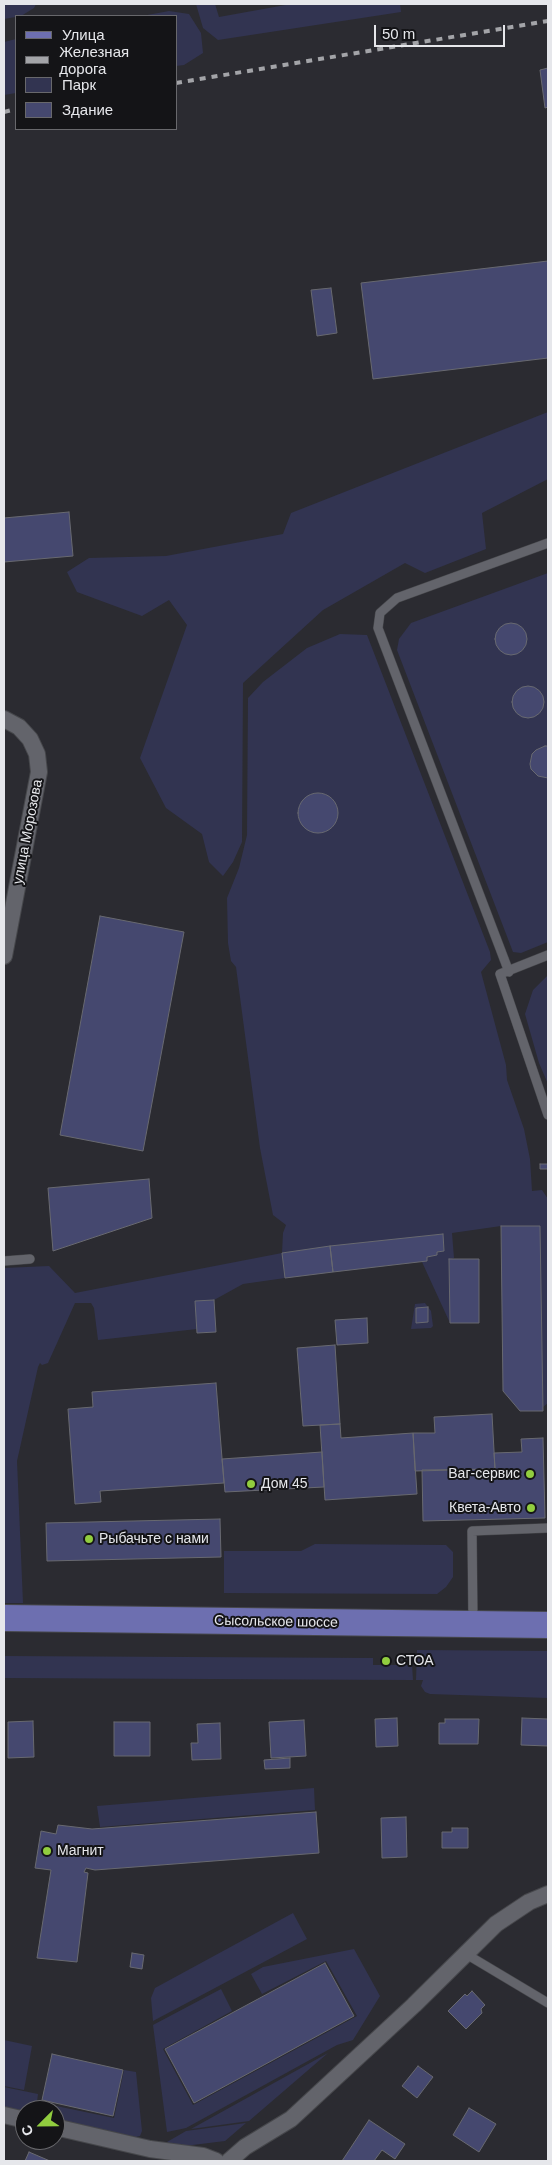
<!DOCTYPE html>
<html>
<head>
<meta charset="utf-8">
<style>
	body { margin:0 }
	#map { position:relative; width:552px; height:2165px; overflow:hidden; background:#2b2b31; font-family:Helvetica,sans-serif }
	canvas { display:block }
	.frame { position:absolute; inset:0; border:5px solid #e6e7eb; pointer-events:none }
	.legend { position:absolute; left:15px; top:15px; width:162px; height:115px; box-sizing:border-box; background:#141417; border:1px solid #68686c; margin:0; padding:6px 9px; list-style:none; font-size:15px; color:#e6e7eb }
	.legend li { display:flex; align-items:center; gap:10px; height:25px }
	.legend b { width:25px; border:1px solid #68686c }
	.north { position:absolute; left:15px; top:2100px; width:50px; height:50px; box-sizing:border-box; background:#141417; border:1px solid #68686c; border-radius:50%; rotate:247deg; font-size:14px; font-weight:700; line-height:20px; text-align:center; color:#e6e7eb }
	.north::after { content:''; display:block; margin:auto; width:18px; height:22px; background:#91cd3f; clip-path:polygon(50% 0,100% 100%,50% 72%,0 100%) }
	.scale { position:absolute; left:374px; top:25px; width:131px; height:22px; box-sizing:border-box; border:2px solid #e6e7eb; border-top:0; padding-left:6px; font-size:15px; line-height:18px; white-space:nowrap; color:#e6e7eb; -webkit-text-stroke:4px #141417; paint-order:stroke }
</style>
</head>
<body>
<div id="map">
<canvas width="552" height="2165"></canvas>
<div class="frame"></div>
<ul class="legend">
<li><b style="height:6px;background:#6d6fb0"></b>Улица</li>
<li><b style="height:6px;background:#a3a4a8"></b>Железная дорога</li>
<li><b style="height:14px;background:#323451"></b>Парк</li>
<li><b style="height:14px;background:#45486f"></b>Здание</li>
</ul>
<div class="north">С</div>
<div class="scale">50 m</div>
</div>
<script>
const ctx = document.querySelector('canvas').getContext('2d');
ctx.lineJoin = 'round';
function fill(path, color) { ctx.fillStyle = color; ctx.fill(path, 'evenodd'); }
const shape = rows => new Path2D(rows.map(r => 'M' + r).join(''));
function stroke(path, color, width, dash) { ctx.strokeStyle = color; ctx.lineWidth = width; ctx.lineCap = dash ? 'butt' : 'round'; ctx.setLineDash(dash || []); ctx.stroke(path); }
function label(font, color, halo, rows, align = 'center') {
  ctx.font = font + ' Helvetica,sans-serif'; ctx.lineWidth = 4; ctx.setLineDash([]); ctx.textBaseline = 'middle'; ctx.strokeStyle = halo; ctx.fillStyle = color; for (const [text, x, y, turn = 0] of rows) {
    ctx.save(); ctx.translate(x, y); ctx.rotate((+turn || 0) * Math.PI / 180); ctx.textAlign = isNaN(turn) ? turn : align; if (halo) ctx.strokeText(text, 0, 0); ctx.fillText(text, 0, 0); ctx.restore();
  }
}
fill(shape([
	[4,4,36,4,34,8,21,16,4,19],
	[196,4,215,4,219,17,291,4,400,4,401,12,218,40,203,28],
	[169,11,189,14,201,33,203,53,184,65,176,66,176,16,142,16],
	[16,39,16,93,4,95,4,42],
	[548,412,548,479,482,513,486,549,425,573,405,563,323,610,243,683,242,842,233,862,223,876,209,862,202,834,166,808,140,758,187,625,169,600,142,616,77,592,67,572,89,558,166,556,283,534,291,513],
	[548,573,548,942,521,953,513,952,397,650,399,639,411,623],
	[340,634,367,635,490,952,491,960,481,972,506,1065,507,1080,524,1129,530,1159,532,1191,542,1190,548,1199,548,1403,543,1407,540,1226,501,1226,452,1233,454,1258,449,1260,450,1323,422,1262,427,1261,427,1257,437,1255,437,1252,444,1251,442,1234,282,1253,285,1278,243,1284,214,1300,195,1301,197,1329,98,1340,94,1308,91,1303,75,1303,48,1363,42,1365,40,1363,38,1367,17,1461,23,1603,4,1603,4,1268,49,1266,75,1293,282,1253,283,1233,286,1225,273,1215,260,1148,236,967,231,961,228,943,227,898,239,868,247,835,248,698,263,682,307,648],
	[548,975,548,1084,539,1063,525,1014,533,990],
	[425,1303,431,1311,433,1326,431,1328,411,1329,415,1304],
	[315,1544,446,1545,453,1552,453,1577,446,1587,437,1594,224,1593,224,1551,301,1551],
	[417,1650,548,1651,548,1698,430,1694,425,1692,421,1686,423,1680,416,1680],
	[4,1656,373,1658,373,1665,412,1665,413,1680,4,1678],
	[314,1788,315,1810,100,1827,97,1806],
	[293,1913,307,1939,153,2021,151,1998,155,1988],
	[354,1949,380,1996,353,2040,337,2045,186,2128,167,2132,153,2025,221,1989,232,2011,163,2049,193,2105,357,2016,326,1961,262,1994,251,1974,263,1967],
	[4,2040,32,2046,24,2090,4,2086],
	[328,2053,249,2121,191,2129],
	[124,2070,136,2072,142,2131,140,2136,136,2137,55,2119,55,2110,25,2110,25,2112,4,2107,4,2087,38,2094,37,2102,114,2118],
	[246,2123,225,2141,168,2148,167,2142,186,2131]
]), '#323451');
const building = shape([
	[548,68,548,107,545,108,540,70,548,68],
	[548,261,548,358,373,379,361,283,548,261],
	[331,288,337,333,317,336,311,290,331,288],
	[69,512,73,556,4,562,4,518,69,512],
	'495 639a16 16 0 1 1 32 0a16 16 0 1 1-32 0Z',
	'512 702a16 16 0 1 1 32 0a16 16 0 1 1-32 0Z',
	[545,746,548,746,548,778,538,776,531,769,530,764,532,754,536,750,545,746],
	'298 813a20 20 0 1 1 40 0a20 20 0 1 1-40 0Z',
	[100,916,184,932,143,1151,60,1135,100,916],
	[540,1164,548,1164,548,1169,540,1169,540,1164],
	[149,1179,152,1218,53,1251,48,1188,149,1179],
	[501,1226,540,1226,543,1411,520,1411,503,1391,501,1226],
	[443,1234,444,1251,437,1252,437,1255,427,1257,427,1261,333,1272,330,1246,443,1234],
	[330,1246,333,1272,285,1278,282,1253,330,1246],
	[449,1259,479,1259,479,1323,450,1323,449,1259],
	[214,1300,216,1332,197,1333,195,1301,214,1300],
	[428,1307,428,1322,416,1323,416,1308,428,1307],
	[367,1318,368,1343,337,1345,335,1320,367,1318],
	[335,1345,340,1424,303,1426,297,1348,335,1345],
	[216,1383,224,1483,100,1491,101,1502,75,1504,68,1409,93,1407,92,1392,216,1383],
	[492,1414,495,1469,415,1471,413,1433,435,1433,434,1417,492,1414],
	[340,1424,341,1438,413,1433,417,1494,325,1500,320,1425,340,1424],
	[543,1438,545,1518,423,1521,422,1470,495,1469,494,1453,522,1452,521,1439,543,1438],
	[322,1452,324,1487,225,1492,222,1459,322,1452],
	[220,1519,221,1557,47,1561,46,1523,220,1519],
	[397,1718,398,1746,376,1747,375,1719,397,1718],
	[522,1718,548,1719,548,1746,521,1745,522,1718],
	[445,1719,479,1719,478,1744,439,1744,439,1723,445,1723,445,1719],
	[304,1720,306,1756,271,1758,269,1722,304,1720],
	[33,1721,34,1757,8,1758,8,1722,33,1721],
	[114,1722,150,1722,150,1756,114,1756,114,1722],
	[220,1723,221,1759,192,1760,191,1743,198,1743,197,1724,220,1723],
	[290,1758,290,1768,265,1769,264,1760,290,1758],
	[316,1812,319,1853,95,1870,86,1868,84,1872,88,1873,77,1962,37,1958,51,1870,35,1868,41,1831,56,1834,58,1825,92,1829,316,1812],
	[406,1817,407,1857,382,1858,381,1818,406,1817],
	[452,1828,468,1828,468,1848,442,1848,442,1832,452,1832,452,1828],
	[132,1953,144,1955,142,1969,130,1967,132,1953],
	[325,1963,354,2016,194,2103,165,2049,325,1963],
	[472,1991,485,2005,481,2009,482,2013,466,2029,448,2011,465,1994,467,1996,472,1991],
	[52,2054,123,2070,113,2116,42,2100,52,2054],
	[418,2066,433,2077,417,2098,402,2086,418,2066],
	[469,2108,496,2124,479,2152,453,2135,469,2108],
	[369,2120,405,2144,395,2159,382,2150,374,2161,342,2161,369,2120],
	[29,2152,50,2161,25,2161,29,2152]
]);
fill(building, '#45486f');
stroke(building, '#686970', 1);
const lane = shape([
	[548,955,500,974,548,1115],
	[509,972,378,628,380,613,397,598,548,543],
	[4,1261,30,1259],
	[473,1622,472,1531,548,1528],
	[466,1954,548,2003]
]);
const street = shape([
	[4,719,19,727,30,739,37,754,39,772,4,956],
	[4,2115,25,2120],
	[55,2127,150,2149,203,2156,216,2161],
	[229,2161,245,2147,291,2119,414,2005,496,1924,529,1902,548,1894]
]);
const primary = shape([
	[4,1618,548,1625]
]);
stroke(lane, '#46474b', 10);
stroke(street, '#46474b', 18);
stroke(primary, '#46474b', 28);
stroke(lane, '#63646b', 9);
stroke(street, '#63646b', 16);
stroke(primary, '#6d6fb0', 26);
stroke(shape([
	[176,83,548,21],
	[4,112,16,109]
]), '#a3a4a8', 4, [6, 6]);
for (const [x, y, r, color] of [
	[530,1474,5,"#91cd3f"],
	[251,1484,5,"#91cd3f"],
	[531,1508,5,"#91cd3f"],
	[89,1539,5,"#91cd3f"],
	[386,1661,5,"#91cd3f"],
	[47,1851,5,"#91cd3f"]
]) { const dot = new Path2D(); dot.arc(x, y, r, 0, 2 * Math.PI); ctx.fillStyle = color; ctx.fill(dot); stroke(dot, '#141417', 2); }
label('14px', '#e6e7eb', '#141417', [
	["улица Морозова",28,832,-79],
	["Сысольское шоссе",276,1622,1]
]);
label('14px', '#e6e7eb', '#141417', [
	["Ваг-сервис",520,1474,"right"],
	["Дом 45",261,1484],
	["Квета-Авто",521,1508,"right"],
	["Рыбачьте с нами",99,1539],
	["СТОА",396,1661],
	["Магнит",57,1851]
], 'left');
</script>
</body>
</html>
